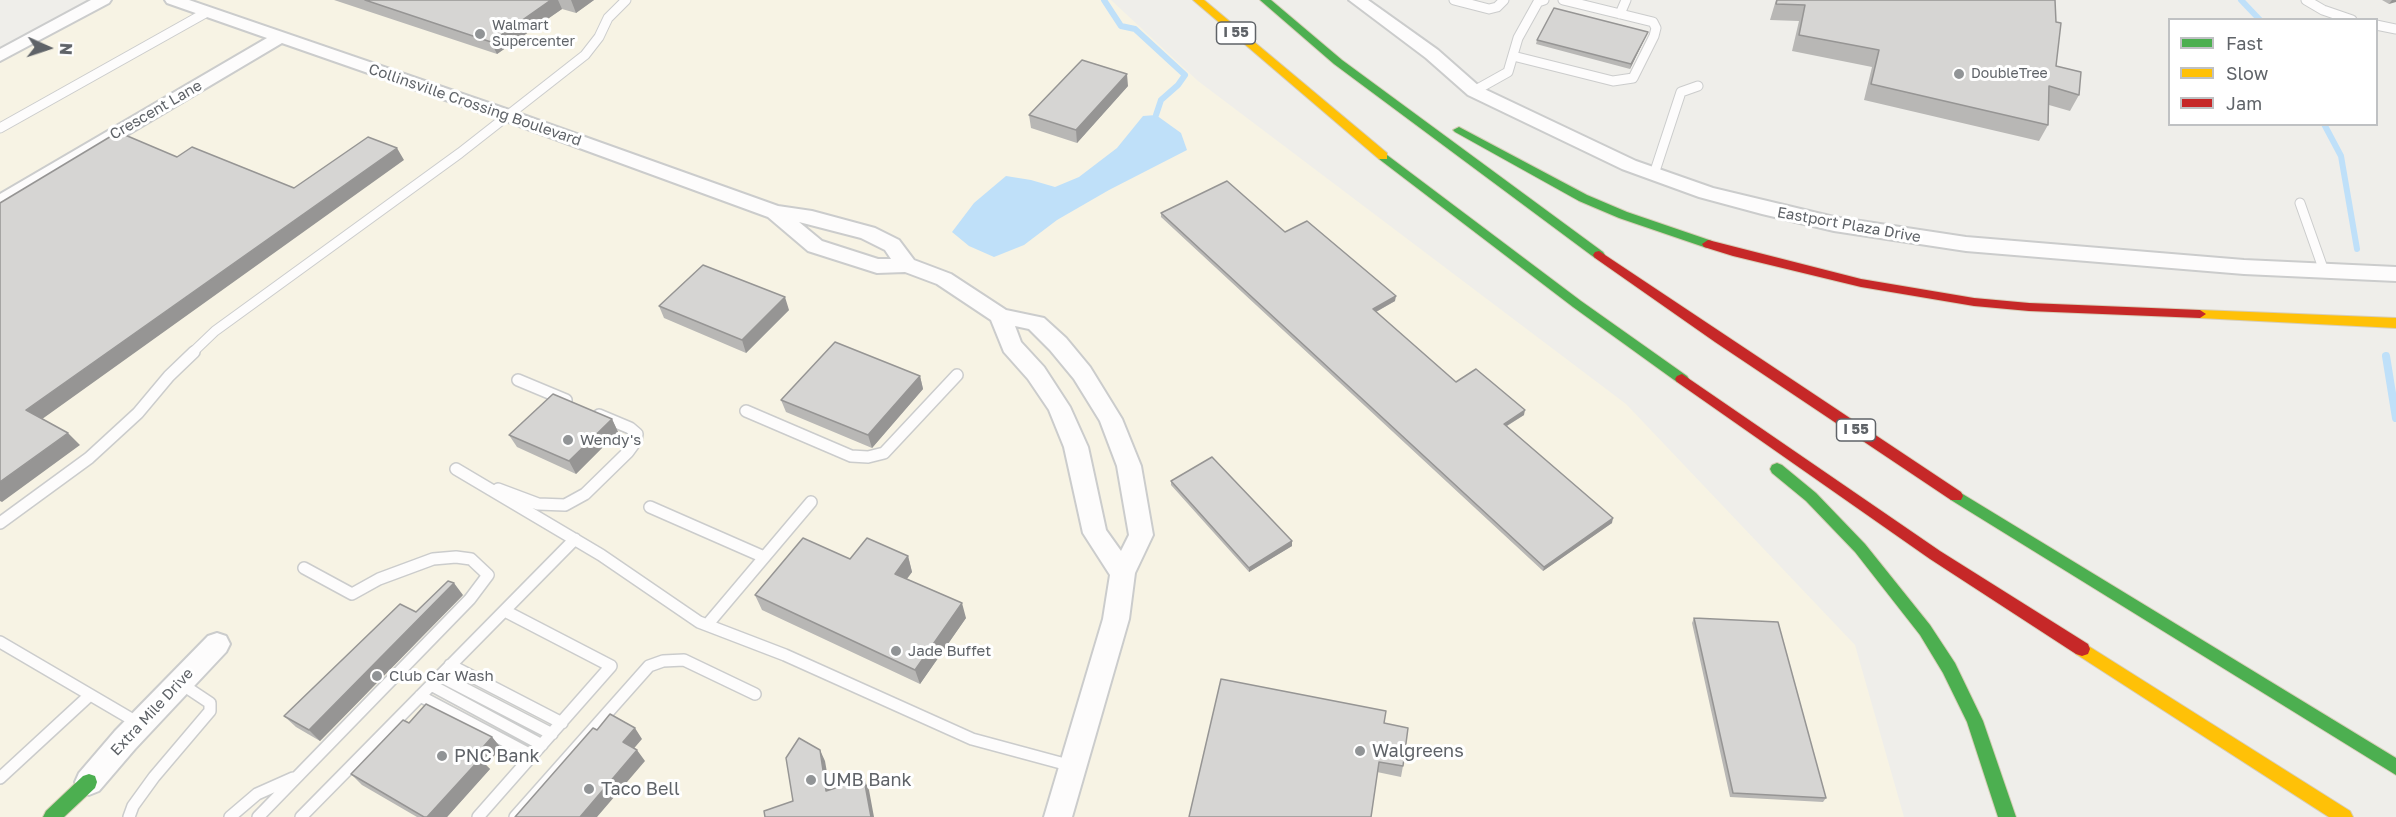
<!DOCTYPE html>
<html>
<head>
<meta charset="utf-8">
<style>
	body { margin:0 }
	#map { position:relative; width:2396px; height:817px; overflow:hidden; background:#efeeea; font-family:"Golos Text",sans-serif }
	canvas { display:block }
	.legend { position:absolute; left:2168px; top:18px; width:210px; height:108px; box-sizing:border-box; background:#fff; border:2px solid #bfc1c3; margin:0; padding:8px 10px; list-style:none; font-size:18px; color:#5f6368 }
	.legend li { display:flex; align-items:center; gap:12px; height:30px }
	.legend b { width:30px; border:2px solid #bfc1c3 }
	.north { position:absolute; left:18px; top:18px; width:60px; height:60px; -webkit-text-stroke:4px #fff; paint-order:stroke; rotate:93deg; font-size:16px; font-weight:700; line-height:24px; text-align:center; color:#5f6368 }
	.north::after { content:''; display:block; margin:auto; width:21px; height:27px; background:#5f6368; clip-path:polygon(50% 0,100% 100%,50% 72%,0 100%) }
</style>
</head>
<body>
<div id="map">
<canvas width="2396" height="817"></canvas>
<ul class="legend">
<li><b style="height:8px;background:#4caf50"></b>Fast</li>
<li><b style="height:8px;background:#ffc107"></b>Slow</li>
<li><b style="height:8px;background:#c62828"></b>Jam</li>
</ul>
<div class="north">N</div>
</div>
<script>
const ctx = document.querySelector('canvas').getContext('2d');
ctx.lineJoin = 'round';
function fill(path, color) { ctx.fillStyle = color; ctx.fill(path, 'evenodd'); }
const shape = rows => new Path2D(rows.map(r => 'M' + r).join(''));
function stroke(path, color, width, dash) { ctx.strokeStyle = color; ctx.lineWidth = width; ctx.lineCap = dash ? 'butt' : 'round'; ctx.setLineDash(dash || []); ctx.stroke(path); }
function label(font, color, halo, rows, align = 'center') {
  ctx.font = font + ' "Golos Text",sans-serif'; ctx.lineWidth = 6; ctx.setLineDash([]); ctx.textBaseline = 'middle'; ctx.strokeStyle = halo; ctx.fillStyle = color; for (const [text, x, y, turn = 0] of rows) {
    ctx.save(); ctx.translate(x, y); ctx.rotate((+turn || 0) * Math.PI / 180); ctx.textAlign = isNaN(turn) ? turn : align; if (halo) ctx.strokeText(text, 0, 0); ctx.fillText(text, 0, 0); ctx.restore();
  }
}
fill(shape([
	[104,0,1111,0,1198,81,1626,404,1855,645,1904,817,0,817,0,56]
]), '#f7f3e4');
fill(shape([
	[1156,115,1181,133,1187,150,1109,190,1057,220,1024,245,994,257,969,246,952,232,974,203,1006,176,1031,180,1055,187,1079,177,1117,148,1143,116]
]), '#bfe0f9');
stroke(shape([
	[1104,0,1121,26,1135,29,1185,75,1178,85,1161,100,1156,115],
	[2241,0,2260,20],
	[2324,124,2341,156,2357,249]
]), '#bfe0f9', 6);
stroke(shape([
	[2386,356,2396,418]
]), '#bfe0f9', 8);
const laneFar1 = shape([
	[1454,0,1489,9,1497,7,1504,0],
	[2306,0,2323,10,2352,20],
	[1620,14,1626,0],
	[2376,25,2396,29],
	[1513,56,1613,81,1633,78,1654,36,1656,28,1653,22,1563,0],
	[1474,91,1508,72,1518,38,1538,2,1544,0],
	[0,128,207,12],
	[1654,174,1681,92,1698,86],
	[2300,203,2324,271],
	[192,353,215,331,460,153,585,55,599,37,608,18,626,0]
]);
const lane = shape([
	[518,380,566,400],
	[746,411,851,456,868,457,884,453,957,375],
	[456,469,601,555,699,622,785,655,972,739,1072,766],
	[498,489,538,504,565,505,585,494,628,452,636,441,637,434,630,428,599,415],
	[650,507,764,557],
	[0,523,89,458,138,413,169,376,194,352],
	[707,625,811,502],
	[0,642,140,724],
	[450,665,562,723],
	[440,676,552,734],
	[431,685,542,745],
	[420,696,533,756],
	[0,778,90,695],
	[129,817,133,806,154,777,210,711,210,703,180,683],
	[230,817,257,794,293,778],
	[258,817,470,599,488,575,471,559,456,557,433,559,379,579,352,594,304,568],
	[301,817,575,539],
	[478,817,611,666,505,611],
	[515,817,649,666,663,661,684,660,755,694]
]);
const street = shape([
	[91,0,111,0,109,3,0,61,0,49,91,0],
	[165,0,189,0,515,112,778,206,812,211,875,228,899,240,914,260,951,274,1006,310,1044,318,1066,338,1090,367,1122,419,1141,466,1153,535,1135,573,1129,619,1072,817,1044,817,1103,619,1110,575,1083,533,1064,447,1049,410,1028,379,1004,352,991,320,937,284,905,272,877,273,808,251,768,217,503,120,282,43,7,206,0,208,0,194,267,38,167,3,165,0],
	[799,222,861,238,885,250,891,259,878,259,822,241,799,222],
	[1015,326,1029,329,1050,350,1074,379,1100,421,1117,466,1129,535,1121,551,1106,530,1088,447,1070,407,1044,367,1021,342,1015,326],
	[1349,0,1368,0,1438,50,1480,87,1636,161,1713,188,1834,217,1966,237,2244,260,2396,267,2396,281,2244,274,1966,251,1834,231,1762,214,1699,197,1622,169,1468,95,1426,58,1349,0],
	[217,633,226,636,230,644,226,652,135,749,99,791,89,795,79,791,75,782,79,773,115,731,208,636,217,633]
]);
const fast = shape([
	[1260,0,1271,0,1342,60,1603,252,1605,255,1603,258,1595,258,1334,64,1260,0],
	[1459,127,1587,195,1627,212,1712,241,1714,244,1708,248,1704,247,1619,218,1579,201,1455,132,1453,130,1459,127],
	[1383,152,1581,301,1687,376,1689,379,1687,382,1677,382,1573,307,1379,159,1379,153,1383,152],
	[1777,463,1782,465,1816,493,1865,544,1930,625,1955,663,1983,721,2016,817,1998,817,1967,722,1943,673,1920,635,1855,552,1806,501,1772,473,1770,469,1772,465,1777,463],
	[1956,490,2396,758,2396,775,1951,500,1949,496,1951,492,1956,490],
	[89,774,95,776,97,782,95,788,64,817,43,817,46,811,83,776,89,774]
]);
const slow = shape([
	[1193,0,1204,0,1387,153,1387,159,1379,159,1193,0],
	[2200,310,2396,318,2396,328,2200,318,2194,314,2200,310],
	[2082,642,2350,811,2353,817,2329,817,2076,654,2074,649,2076,644,2082,642]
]);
const jam = shape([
	[1708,240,1861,279,1974,298,2029,303,2200,310,2206,314,2200,318,2029,311,1974,306,1861,287,1733,256,1704,247,1702,244,1708,240],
	[1599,251,1961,492,1963,496,1961,500,1951,500,1715,342,1595,258,1593,255,1595,252,1599,251],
	[1682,374,1940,551,2088,644,2090,649,2088,654,2082,656,2076,654,1930,559,1677,382,1675,379,1677,376,1682,374]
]);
stroke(laneFar1, '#cbcccc', 11);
stroke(lane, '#cbcccc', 14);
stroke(street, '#cbcccc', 4);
stroke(fast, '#d7ceb8', 2);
stroke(slow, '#d7ceb8', 2);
stroke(jam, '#d7ceb8', 2);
stroke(laneFar1, '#fdfcfc', 9);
stroke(lane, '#fdfcfc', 11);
fill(street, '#fdfcfc');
fill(fast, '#4caf50');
fill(slow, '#ffc107');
fill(jam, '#c62828');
fill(shape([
	[334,0,594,0,576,13,562,9,497,54],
	[1776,0,2055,0,2056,66,2079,95,2070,111,2049,105,2048,125,2039,141,1864,100,1872,67,1792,51,1799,21,1770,20],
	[2382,0,2396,0,2389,4],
	[1646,36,1630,69,1536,44,1537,40],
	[1128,86,1077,143,1031,128,1029,115],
	[1161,213,1285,232,1395,301,1376,312,1456,382,1524,415,1507,426,1612,523,1543,571,1161,217],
	[659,306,789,310,746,353,664,318],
	[920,376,923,389,872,448,786,412,781,400],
	[612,419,618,432,576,474,517,447,509,435],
	[1171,481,1292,541,1292,546,1249,572,1171,485],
	[908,556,912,572,907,579,966,618,920,684,762,610,755,595,850,559],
	[463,595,320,741,296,727,284,716,416,612],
	[1694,618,1826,798,1823,802,1730,797,1692,623],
	[409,723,492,737,501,748,486,765,490,769,447,817,417,817,362,785,351,774],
	[1384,723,1403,766,1401,777,1377,772]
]), '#b8b7b5');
fill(shape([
	[551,0,558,0,562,9,497,54,491,42],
	[571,0,594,0,576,13],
	[2392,0,2396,0,2396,2,2389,4],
	[1648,32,1646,36,1630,69,1631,64],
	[1127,74,1128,86,1077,143,1076,130],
	[397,148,404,160,38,422,26,410],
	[1396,296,1395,301,1372,314,1373,309],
	[785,297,789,310,746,353,742,340],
	[920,376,923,389,872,448,868,435],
	[1525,410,1524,415,1503,428,1504,424],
	[612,419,618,432,576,474,569,461],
	[68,433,80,445,2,502,0,501,0,482],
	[1613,518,1612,523,1543,571,1544,567],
	[1292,541,1292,546,1249,572,1249,568],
	[908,556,912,572,899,589,895,574],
	[454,583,463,595,320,741,309,730],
	[962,603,966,618,920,684,915,670],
	[635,728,642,739,630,753,623,742],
	[492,737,501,748,486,765,490,769,447,817,427,817,475,756],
	[637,750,645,761,597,817,580,817],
	[820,750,825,761,832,801,826,791],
	[864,779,869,790,874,817,871,817]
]), '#969594');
const building = shape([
	[365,0,551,0,491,42,365,0],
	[1777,0,2055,0,2056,22,2061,23,2056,66,2081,72,2079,95,2049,86,2048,125,1871,84,1879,50,1799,35,1805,5,1776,4,1777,0],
	[1554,8,1648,32,1631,64,1537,40,1554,8],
	[1082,60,1127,74,1076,130,1029,115,1082,60],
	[118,132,177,157,192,147,294,188,368,137,397,148,26,410,68,433,0,482,0,203,118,132],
	[1227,181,1285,232,1307,221,1396,296,1373,309,1456,382,1476,369,1525,410,1504,424,1613,518,1544,567,1161,213,1227,181],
	[703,265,785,297,742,340,659,306,703,265],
	[835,342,920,376,868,435,781,400,835,342],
	[553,394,612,419,569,461,509,435,553,394],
	[1212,457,1292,541,1249,568,1171,481,1212,457],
	[803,538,850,559,867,538,908,556,895,574,962,603,915,670,755,595,803,538],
	[448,581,454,583,309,730,284,716,400,604,416,612,448,581],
	[1694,618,1778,622,1826,798,1733,793,1694,618],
	[1221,679,1386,711,1384,723,1408,728,1403,766,1379,762,1371,817,1189,817,1221,679],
	[426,704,492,737,475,756,480,759,427,817,424,817,351,774,403,720,409,723,426,704],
	[610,714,635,728,623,742,637,750,580,817,515,817,593,728,597,730,610,714],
	[799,738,820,750,826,791,864,779,871,817,765,817,764,811,793,801,786,758,799,738]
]);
fill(building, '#d6d5d3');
stroke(building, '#969594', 1.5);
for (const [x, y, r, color] of [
	[480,34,6,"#919496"],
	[1959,74,6,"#919496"],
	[568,440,6,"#919496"],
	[896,651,6,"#919496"],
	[377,676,6,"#919496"],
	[1360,751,6,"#919496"],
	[442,756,6,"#919496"],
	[811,780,6,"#919496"],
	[589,789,6,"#919496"]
]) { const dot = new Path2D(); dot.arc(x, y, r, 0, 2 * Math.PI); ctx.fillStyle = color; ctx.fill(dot); stroke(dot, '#fff', 2); }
label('14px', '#5f6368', '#fff', [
	["Walmart",492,26],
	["Supercenter",492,42],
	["DoubleTree",1971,74]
], 'left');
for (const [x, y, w] of [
	[1236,33,39],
	[1856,430,39]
]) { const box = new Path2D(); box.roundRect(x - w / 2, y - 11, w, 22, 4.5); ctx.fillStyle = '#fff'; ctx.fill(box); stroke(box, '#5f6368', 1.5); }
label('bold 14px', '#5f6368', null, [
	["I 55",1236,33],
	["I 55",1856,430]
]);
label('15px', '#5f6368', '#fff', [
	["Collinsville Crossing Boulevard",475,105,19],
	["Crescent Lane",156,110,-30],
	["Eastport Plaza Drive",1849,225,10],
	["Extra Mile Drive",152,712,-47]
]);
label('15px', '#5f6368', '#fff', [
	["Wendy's",580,440],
	["Jade Buffet",908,651],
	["Club Car Wash",389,676]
], 'left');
label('18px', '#5f6368', '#fff', [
	["Walgreens",1372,751],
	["PNC Bank",454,756],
	["UMB Bank",823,780],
	["Taco Bell",601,789]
], 'left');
</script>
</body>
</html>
